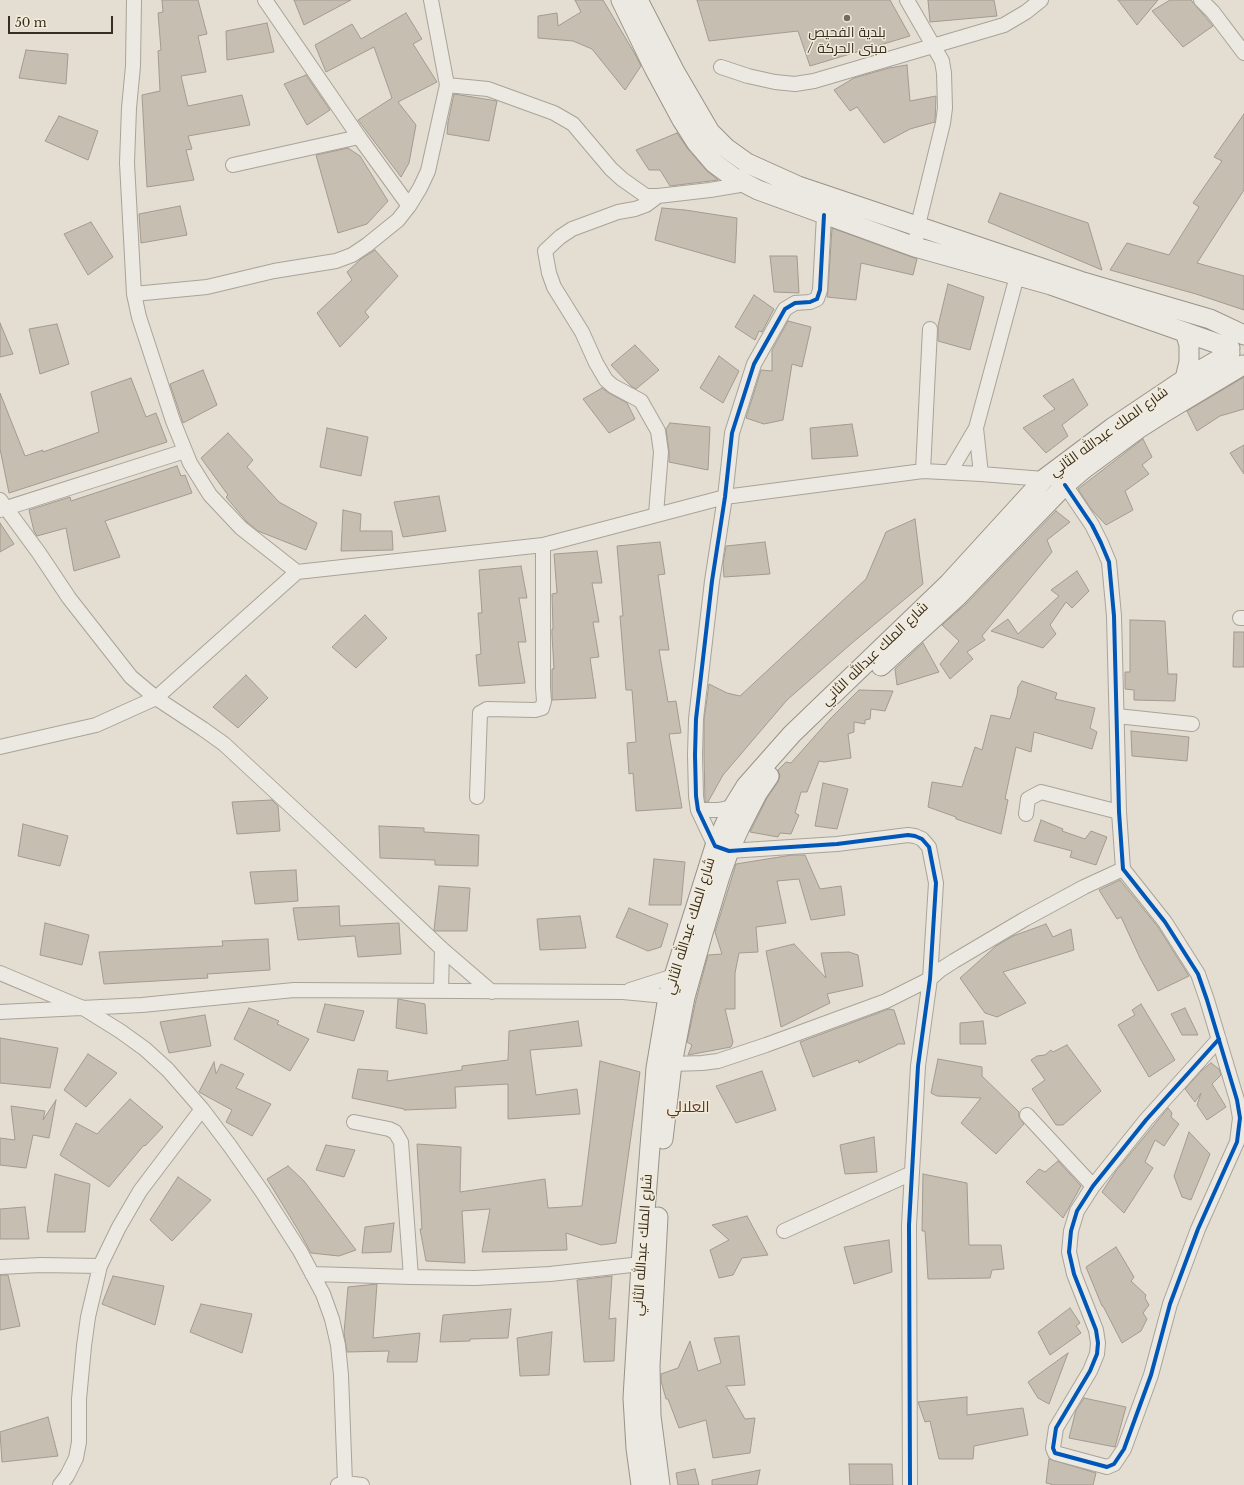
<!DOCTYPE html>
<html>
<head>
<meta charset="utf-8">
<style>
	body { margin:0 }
	#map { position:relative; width:1244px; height:1485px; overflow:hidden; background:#e3ded1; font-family:"Libre Baskerville",serif }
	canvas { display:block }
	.scale { position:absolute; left:8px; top:16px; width:105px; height:18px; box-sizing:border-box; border:2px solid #372d22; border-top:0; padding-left:5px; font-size:12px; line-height:14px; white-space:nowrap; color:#372d22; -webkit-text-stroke:3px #f2ebd9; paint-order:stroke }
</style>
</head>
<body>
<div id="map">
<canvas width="1244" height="1485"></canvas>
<div class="scale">50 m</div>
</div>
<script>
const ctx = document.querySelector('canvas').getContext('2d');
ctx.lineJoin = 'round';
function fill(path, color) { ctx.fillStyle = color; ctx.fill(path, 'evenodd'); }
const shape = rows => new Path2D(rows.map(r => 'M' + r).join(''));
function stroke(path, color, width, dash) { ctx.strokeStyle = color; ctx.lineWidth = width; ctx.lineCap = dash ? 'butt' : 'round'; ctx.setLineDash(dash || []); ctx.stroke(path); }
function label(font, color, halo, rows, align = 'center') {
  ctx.font = font + ' "Libre Baskerville",Cairo,serif'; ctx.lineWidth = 3; ctx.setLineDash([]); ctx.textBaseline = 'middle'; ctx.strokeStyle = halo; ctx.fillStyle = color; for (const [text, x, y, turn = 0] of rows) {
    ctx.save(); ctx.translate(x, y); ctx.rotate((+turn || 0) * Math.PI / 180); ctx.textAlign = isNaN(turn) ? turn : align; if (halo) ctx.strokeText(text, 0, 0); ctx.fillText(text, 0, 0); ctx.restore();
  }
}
const building = shape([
	[162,0,198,0,207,34,198,36,206,72,181,76,188,106,242,95,250,125,188,136,192,149,186,150,194,180,147,187,142,95,160,91,158,51,161,50,158,13,163,12,162,0],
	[294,0,351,0,304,25,294,0],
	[575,0,603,0,635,54,641,66,625,90,592,49,573,41,538,38,538,16,557,13,558,26,581,12,575,0],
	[697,0,890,0,910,36,810,66,798,31,709,41,697,0],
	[928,0,994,0,997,16,930,22,928,0],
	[1118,0,1158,0,1137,25,1118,0],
	[1170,0,1191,0,1213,26,1183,47,1152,11,1170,0],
	[406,13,422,39,413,44,437,82,398,102,416,125,409,163,401,177,358,120,392,98,374,47,326,72,315,45,352,24,361,39,406,13],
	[267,23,274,52,227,60,226,31,267,23],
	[26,50,68,54,66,84,19,78,26,50],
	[907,65,910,101,936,96,935,122,910,129,884,143,857,107,850,111,834,90,854,78,889,68,907,65],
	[306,75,330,110,307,125,284,84,306,75],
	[454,94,497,101,489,141,447,134,448,122,454,94],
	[1244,114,1244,190,1197,263,1244,276,1244,310,1196,294,1110,270,1127,243,1169,255,1199,207,1193,203,1222,161,1214,157,1244,114],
	[59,116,98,131,88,160,45,141,59,116],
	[677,133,688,149,706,170,718,180,670,186,660,170,649,170,636,150,677,133],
	[348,148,360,156,388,201,367,224,338,233,316,155,348,148],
	[1000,193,1088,223,1102,270,988,222,1000,193],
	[180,206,187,235,141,243,139,214,180,206],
	[662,208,685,210,737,218,735,263,655,240,662,208],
	[91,222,113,257,88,275,64,234,91,222],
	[832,228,917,259,913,275,861,263,856,300,827,297,828,290,832,228],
	[375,250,398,276,365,312,369,317,340,347,317,313,352,280,347,272,361,259,375,250],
	[770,256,797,256,799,293,774,292,770,256],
	[948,284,984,297,970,350,938,341,938,326,948,284],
	[754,295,774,309,762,332,759,331,755,340,735,327,754,295],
	[788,321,811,327,802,367,792,364,783,420,764,424,746,418,761,370,772,371,772,350,788,321],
	[0,323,13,354,0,357,0,323],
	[57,324,69,364,40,374,29,329,57,324],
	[635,345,659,370,636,389,631,386,611,365,635,345],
	[719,356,739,371,723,403,700,388,719,356],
	[203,370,217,405,183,423,170,384,203,370],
	[1244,377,1244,409,1220,416,1197,431,1187,411,1244,377],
	[131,378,146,417,156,413,167,442,9,493,0,449,0,393,25,456,43,450,43,452,99,432,91,392,131,378],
	[1073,379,1088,405,1062,425,1068,436,1046,453,1023,428,1055,409,1043,396,1073,379],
	[602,388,609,393,627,403,635,419,609,433,583,399,602,388],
	[670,423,710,427,708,470,669,462,669,451,666,429,670,423],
	[852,424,858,456,812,459,810,428,852,424],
	[327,428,368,437,361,476,320,467,327,428],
	[228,433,253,460,247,467,279,502,317,523,306,550,258,531,247,522,226,497,228,495,201,458,228,433],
	[1143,439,1152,457,1142,465,1149,474,1125,491,1133,510,1106,525,1091,509,1078,489,1143,439],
	[1244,445,1244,474,1230,453,1244,445],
	[177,466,181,476,185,475,192,493,105,521,120,557,74,571,66,528,37,536,34,531,29,510,70,497,71,501,177,466],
	[439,496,446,531,403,537,394,502,439,496],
	[343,510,361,514,360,531,392,531,393,550,341,551,343,510],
	[1056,511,1070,522,1047,540,1052,552,982,636,985,640,967,652,973,659,950,679,940,664,959,641,942,625,966,604,1056,511],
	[915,519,923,584,852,643,787,700,723,775,708,802,705,802,704,755,704,720,709,684,727,693,740,696,866,579,886,532,915,519],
	[0,523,14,544,0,552,0,523],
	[660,542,665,574,658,575,669,650,659,650,668,702,676,701,681,733,669,734,682,808,636,811,633,773,629,774,627,743,636,742,632,690,626,690,620,616,623,616,617,546,660,542],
	[765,542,770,574,724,577,723,564,726,546,765,542],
	[597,551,602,583,592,583,599,622,593,622,599,657,590,658,596,698,552,700,552,669,554,669,552,635,552,629,553,629,552,594,557,593,554,554,597,551],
	[521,566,527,598,519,598,526,642,518,642,525,683,479,686,476,655,481,654,478,613,482,613,479,570,521,566],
	[1077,571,1089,591,1072,608,1066,602,1050,625,1056,634,1043,648,991,631,1008,619,1018,634,1059,596,1051,590,1077,571],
	[365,615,387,638,356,668,332,647,365,615],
	[1130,620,1165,621,1168,674,1177,674,1175,701,1134,700,1134,690,1125,689,1125,672,1130,672,1130,620],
	[1234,632,1244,632,1244,667,1233,667,1234,632],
	[923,643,939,672,897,685,895,669,923,643],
	[246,675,268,698,238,728,213,707,246,675],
	[1022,681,1057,693,1055,699,1095,708,1090,728,1097,732,1092,749,1034,732,1031,752,1016,747,1005,799,1008,800,1001,834,956,819,956,817,928,807,932,782,962,787,975,747,982,750,991,715,1010,719,1017,695,1018,687,1022,681],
	[859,690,893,691,885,711,871,709,870,719,865,720,865,724,854,722,854,732,848,734,851,758,824,762,819,761,807,792,801,792,795,813,799,815,791,834,780,833,778,837,750,832,767,798,778,782,780,776,778,770,786,762,791,763,830,719,859,690],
	[1131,731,1189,737,1187,761,1132,756,1131,731],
	[823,783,848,789,837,829,815,826,823,783],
	[272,800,278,806,280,831,237,834,232,802,272,800],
	[1041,820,1063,829,1062,831,1085,839,1091,831,1107,837,1096,865,1070,857,1072,851,1034,841,1041,820],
	[23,824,68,836,60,866,18,856,23,824],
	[379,826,424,828,424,832,479,835,478,866,435,865,435,860,380,858,379,826],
	[792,855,805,855,820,889,841,886,845,915,811,920,799,879,777,881,786,923,756,927,758,952,739,953,735,973,735,1009,725,1009,733,1042,731,1047,688,1055,692,1045,687,1042,696,1000,708,955,722,954,715,932,736,864,792,855],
	[654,859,685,862,681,905,649,905,654,859],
	[296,870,298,901,255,904,250,872,296,870],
	[1120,880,1158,927,1189,976,1158,991,1140,958,1121,917,1117,919,1099,890,1120,880],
	[439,886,470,888,467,931,435,931,434,930,439,886],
	[339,906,340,926,399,923,401,954,358,957,355,936,298,940,293,908,339,906],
	[629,908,668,924,661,947,648,951,616,937,629,908],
	[580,916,586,948,540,950,537,919,580,916],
	[45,923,89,935,82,965,40,955,45,923],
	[1046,924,1053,937,1071,929,1074,950,1003,972,1026,1003,997,1017,985,1013,960,978,996,946,1013,936,1046,924],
	[268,939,270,970,207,974,208,978,104,984,99,952,223,946,222,941,268,939],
	[794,944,826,978,821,953,849,952,858,955,863,986,827,994,830,1003,781,1027,766,951,794,944],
	[398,999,425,1004,427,1034,396,1028,398,999],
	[325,1004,364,1011,354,1041,317,1032,325,1004],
	[1141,1004,1175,1060,1149,1077,1118,1025,1135,1015,1132,1010,1141,1004],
	[249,1008,279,1021,277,1024,309,1039,290,1071,234,1039,249,1008],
	[1185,1008,1198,1035,1182,1035,1171,1014,1185,1008],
	[889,1009,894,1010,905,1044,897,1044,897,1045,859,1063,858,1060,813,1077,800,1042,889,1009],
	[205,1015,211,1046,169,1053,160,1022,205,1015],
	[578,1021,582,1046,530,1050,536,1095,577,1089,580,1114,508,1119,508,1084,455,1087,456,1108,404,1110,404,1109,352,1098,358,1069,388,1071,387,1081,462,1070,462,1066,508,1060,509,1031,578,1021],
	[983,1021,986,1044,960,1044,960,1023,983,1021],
	[0,1038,58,1048,50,1088,0,1083,0,1038],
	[1067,1045,1101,1091,1063,1125,1056,1125,1032,1089,1045,1080,1031,1060,1037,1056,1045,1055,1051,1050,1053,1052,1067,1045],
	[88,1054,117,1073,86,1107,64,1090,88,1054],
	[938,1059,982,1067,982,1076,1019,1112,1019,1117,1024,1124,996,1154,961,1123,981,1098,937,1096,931,1093,938,1059],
	[600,1061,640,1072,616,1243,601,1245,566,1233,567,1250,482,1252,490,1209,462,1211,465,1263,426,1261,420,1229,422,1229,417,1144,461,1147,460,1192,545,1179,548,1208,582,1206,600,1061],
	[214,1062,216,1074,221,1064,244,1074,236,1088,271,1104,252,1136,226,1122,232,1110,199,1092,214,1062],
	[1211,1063,1219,1069,1221,1075,1212,1084,1226,1107,1207,1120,1197,1105,1201,1093,1195,1102,1185,1089,1202,1070,1211,1063],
	[762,1071,776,1110,736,1123,716,1086,762,1071],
	[130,1099,163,1127,145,1146,144,1145,109,1187,60,1155,76,1123,97,1134,130,1099],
	[56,1100,49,1138,33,1135,26,1168,0,1165,0,1138,15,1140,11,1106,45,1111,43,1120,56,1100],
	[1168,1108,1172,1113,1171,1117,1179,1124,1164,1146,1155,1140,1145,1162,1153,1168,1124,1213,1102,1192,1116,1171,1168,1108],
	[1189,1132,1210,1154,1191,1200,1182,1197,1174,1176,1189,1132],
	[874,1137,877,1172,845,1174,840,1145,874,1137],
	[326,1145,355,1150,344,1177,316,1170,326,1145],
	[1058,1161,1081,1186,1063,1218,1026,1182,1039,1169,1045,1172,1058,1161],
	[288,1166,304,1181,356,1250,339,1256,311,1253,300,1233,267,1179,288,1166],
	[55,1174,90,1184,85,1232,47,1232,55,1174],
	[923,1174,967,1183,969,1245,1001,1245,1004,1269,992,1270,990,1278,928,1279,925,1231,922,1231,923,1174],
	[178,1177,211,1200,172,1241,150,1220,178,1177],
	[25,1207,29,1239,0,1239,0,1209,25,1207],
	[747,1216,768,1255,742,1258,733,1275,719,1278,710,1250,729,1240,712,1225,747,1216],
	[394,1223,391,1252,362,1253,365,1227,394,1223],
	[889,1240,892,1272,854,1284,844,1247,889,1240],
	[1116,1247,1134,1277,1131,1281,1146,1295,1145,1298,1149,1305,1143,1313,1147,1319,1141,1331,1122,1343,1103,1306,1102,1306,1086,1267,1116,1247],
	[0,1275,8,1275,20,1326,0,1330,0,1275],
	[113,1276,164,1286,155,1325,102,1304,113,1276],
	[612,1276,609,1319,616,1318,614,1361,584,1362,577,1280,612,1276],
	[377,1284,373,1338,420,1333,417,1362,387,1362,389,1351,347,1352,344,1333,348,1287,377,1284],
	[201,1304,252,1314,242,1353,190,1332,201,1304],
	[1070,1308,1080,1323,1076,1326,1081,1333,1050,1355,1038,1332,1070,1308],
	[511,1309,508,1338,470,1339,470,1341,440,1342,443,1315,511,1309],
	[552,1332,549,1375,520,1376,517,1338,552,1332],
	[739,1336,745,1385,726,1386,745,1419,755,1418,750,1453,713,1458,706,1420,679,1428,668,1399,666,1399,661,1381,661,1374,678,1368,690,1341,698,1371,721,1363,714,1338,739,1336],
	[1068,1353,1049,1404,1038,1398,1028,1382,1068,1353],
	[967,1397,967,1415,1023,1408,1028,1435,974,1446,973,1459,939,1459,930,1421,925,1422,918,1402,967,1397],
	[1084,1398,1126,1407,1115,1447,1069,1438,1076,1410,1084,1398],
	[48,1417,58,1456,2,1462,0,1432,48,1417],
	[1049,1459,1096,1473,1093,1485,1051,1485,1051,1484,1046,1483,1049,1459],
	[849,1464,892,1464,893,1485,850,1485,849,1464],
	[695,1469,699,1485,678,1485,676,1473,695,1469],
	[760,1470,757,1485,712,1485,712,1480,760,1470]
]);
fill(building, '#c7beb2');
stroke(building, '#a39a90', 1);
const street = shape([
	[134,0,133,66,129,108,127,163,134,294,139,317,173,421,190,463,210,495,241,528,297,572,543,545,725,497,923,471,981,474,1044,479],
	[265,0,359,137,409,206],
	[907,0,942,61,944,73,945,108,943,123,918,225,915,247],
	[1201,0,1213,12,1244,53],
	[721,67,748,76,775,82,795,84,814,81,1004,25,1026,12,1041,0],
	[447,85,488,89,554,113,573,124,611,169,622,179,646,196,658,196,710,190,746,184],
	[233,165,359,137],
	[824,215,820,290,817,299,810,302,795,303,785,309,754,364,732,433,725,497,712,581,696,719,695,755,696,796,698,810,715,846,729,851,837,844,908,835,915,836,922,839,929,847,936,883,930,979,918,1066,909,1225,910,1485],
	[134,294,207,287,274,271,336,261,352,255,367,245,398,220,409,206,420,188,428,171,447,85,431,0],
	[976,428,981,474],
	[923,471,930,329],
	[950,472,976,428,1017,276],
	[1065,485,1092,525,1101,543,1109,562,1114,616,1119,812,1123,869,1165,922,1198,974,1207,1000,1237,1100,1240,1118,1237,1142,1198,1229,1170,1304,1151,1375,1124,1449,1114,1464,1107,1467,1055,1453,1053,1448,1056,1428,1090,1371,1097,1354,1098,1343,1096,1330,1074,1274,1069,1252,1071,1231,1077,1211,1093,1186,1146,1120,1219,1039],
	[0,500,39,553,69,598,131,677,156,698,203,729,224,744,321,834,442,949,492,992],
	[0,510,185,451],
	[656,514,661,452,658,431,641,401,613,386,606,380,596,363,582,332,554,287,549,273,545,251,560,237,572,229,618,212,635,209,646,205,658,196],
	[1240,618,1244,618],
	[1117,716,1192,724],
	[0,747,96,725,156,698,297,572],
	[477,797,480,713,487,709,535,710,542,708,544,701,543,688,543,545],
	[698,810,718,810,733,807],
	[1026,814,1028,799,1041,792,1119,812],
	[0,973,83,1008,120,1031,145,1049,168,1070,202,1109,230,1146,263,1193,300,1251,323,1294,332,1319,338,1345,341,1375,345,1483],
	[630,990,674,976,680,975],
	[441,991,442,949],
	[0,1012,142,1005,294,990,623,992,676,997],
	[672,1064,702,1063,718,1061,766,1045,886,1001,930,979,940,970,954,961,1025,919,1084,887,1123,869],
	[1027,1115,1093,1186],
	[354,1122,389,1129,395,1132,401,1142,411,1277],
	[784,1231,912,1173],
	[0,1267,41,1265,100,1266],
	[312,1274,411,1277,475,1278,550,1274,641,1264],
	[60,1485,67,1476,76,1458,79,1442,79,1399,84,1346,88,1317,100,1266,119,1227,140,1191,202,1109],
	[338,1485,345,1483,362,1485]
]);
const secondary = shape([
	[621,0,654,68,682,120,696,142,714,163,733,177,758,190,915,247,1051,285,1230,348],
	[638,0,675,72,710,132,726,148,747,163,798,186,1080,281,1210,319,1244,335],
	[1185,379,1189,362,1189,345,1185,332],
	[881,666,958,596,1065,485,1085,468,1138,429,1168,410,1243,365],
	[663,1139,672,1064,685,997,703,933,720,876,729,851,740,827,758,792,769,776],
	[658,1217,650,1366,651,1416,660,1485],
	[641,1485,636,1448,633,1398,641,1264,656,1068,668,997,674,976,715,846,733,807,746,786,792,734,949,583,1044,479,1112,428,1185,379,1230,353]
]);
stroke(street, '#a9a39a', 16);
stroke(secondary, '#99938a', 21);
stroke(street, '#ece9e2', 14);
stroke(secondary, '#ece9e2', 19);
stroke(shape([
	[824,215,820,290,817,299,810,302,795,303,785,309,754,364,732,433,725,497,712,581,696,719,695,755,696,796,698,810,715,846,729,851,837,844,908,835,915,836,922,839,929,847,936,883,930,979,918,1066,909,1225,910,1485],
	[1065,485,1092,525,1101,543,1109,562,1114,616,1119,812,1123,869,1165,922,1198,974,1207,1000,1237,1100,1240,1118,1237,1142,1198,1229,1170,1304,1151,1375,1124,1449,1114,1464,1107,1467,1055,1453,1053,1448,1056,1428,1090,1371,1097,1354,1098,1343,1096,1330,1074,1274,1069,1252,1071,1231,1077,1211,1093,1186,1146,1120,1219,1039]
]), '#0057b8', 4);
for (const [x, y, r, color] of [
	[847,18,4,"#736b5f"]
]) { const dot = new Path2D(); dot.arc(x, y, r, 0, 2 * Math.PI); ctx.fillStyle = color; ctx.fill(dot); stroke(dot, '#f2ebd9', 1.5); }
label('14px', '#372d22', '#f2ebd9', [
	["بلدية الفحيص",847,33],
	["/ مبنى الحركة",847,49]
]);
label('14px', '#372d22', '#f2ebd9', [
	["شارع الملك عبدالله الثاني",1109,432,-36],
	["شارع الملك عبدالله الثاني",875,654,-44],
	["شارع الملك عبدالله الثاني",690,926,-73],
	["شارع الملك عبدالله الثاني",643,1245,-86]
]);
label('15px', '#5f3326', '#f2ebd9', [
	["العلالي",688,1108]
]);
</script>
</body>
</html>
